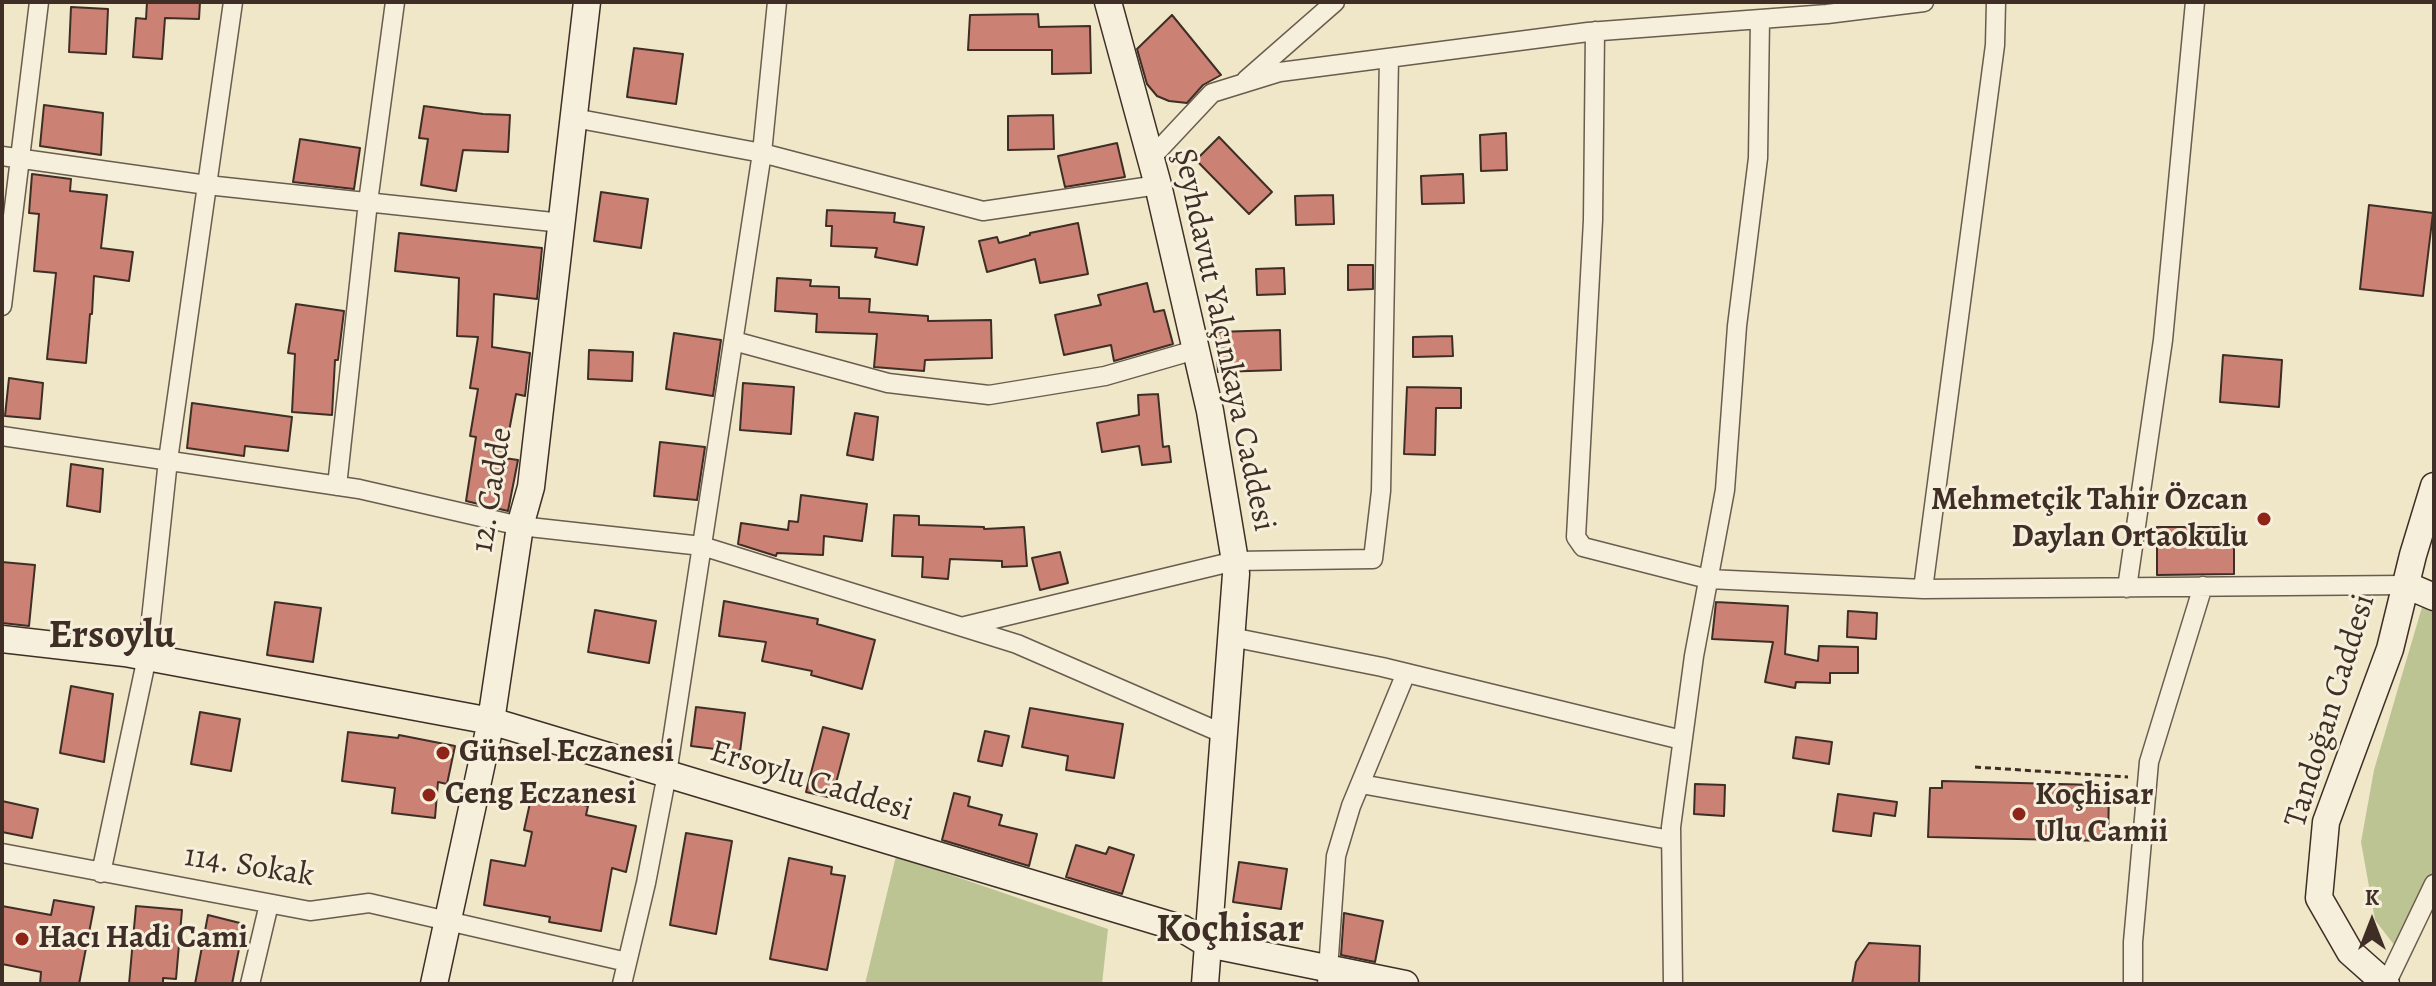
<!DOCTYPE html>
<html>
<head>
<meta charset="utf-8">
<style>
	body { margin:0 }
	#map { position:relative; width:2436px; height:986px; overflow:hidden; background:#f0e6c8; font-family:Alegreya,serif }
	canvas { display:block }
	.frame { position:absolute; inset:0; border:4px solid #3e2e26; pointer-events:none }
	.north { position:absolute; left:2332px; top:882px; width:80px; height:80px; -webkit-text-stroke:6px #f5efdb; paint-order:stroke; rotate:0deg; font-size:22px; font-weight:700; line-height:32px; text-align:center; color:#3e2e26 }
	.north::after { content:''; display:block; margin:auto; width:28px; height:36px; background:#3e2e26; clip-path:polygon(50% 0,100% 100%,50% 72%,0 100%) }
</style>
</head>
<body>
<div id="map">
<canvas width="2436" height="986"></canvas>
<div class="frame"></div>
<div class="north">K</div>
</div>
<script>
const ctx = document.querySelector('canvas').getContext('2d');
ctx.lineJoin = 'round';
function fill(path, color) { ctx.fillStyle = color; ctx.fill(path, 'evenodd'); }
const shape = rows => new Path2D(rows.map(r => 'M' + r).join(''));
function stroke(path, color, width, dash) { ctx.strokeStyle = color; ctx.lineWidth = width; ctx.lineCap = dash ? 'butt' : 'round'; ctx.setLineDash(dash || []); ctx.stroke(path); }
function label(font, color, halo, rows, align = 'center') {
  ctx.font = font + ' Alegreya,serif'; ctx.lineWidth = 6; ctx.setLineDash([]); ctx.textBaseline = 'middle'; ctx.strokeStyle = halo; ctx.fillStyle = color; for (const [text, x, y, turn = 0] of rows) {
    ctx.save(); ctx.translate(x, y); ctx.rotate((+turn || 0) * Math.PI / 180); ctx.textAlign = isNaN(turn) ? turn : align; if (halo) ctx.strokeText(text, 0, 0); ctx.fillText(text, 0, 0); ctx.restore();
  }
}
fill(shape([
	[2425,597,2434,601,2434,884,2398,950,2375,920,2361,842,2374,770],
	[896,856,1108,929,1102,984,865,984]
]), '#bdc493');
const building = shape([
	[147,2,200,2,199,19,165,18,162,59,133,57,136,18,146,19,147,2],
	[71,7,108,9,106,54,69,52,71,7],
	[1038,14,1039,27,1090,26,1091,73,1052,74,1052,50,968,50,970,15,1038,14],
	[1172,15,1221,75,1203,85,1187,103,1169,101,1157,96,1147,84,1137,49,1172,15],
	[634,48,683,54,676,104,627,97,634,48],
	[44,105,103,113,101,155,40,146,44,105],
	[424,106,483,114,510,115,508,152,463,150,456,191,421,185,428,139,419,138,424,106],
	[1053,115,1054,149,1008,150,1008,116,1053,115],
	[1506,133,1507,170,1481,171,1480,135,1506,133],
	[1219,137,1272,192,1249,214,1196,160,1219,137],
	[300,139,360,148,354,189,293,182,300,139],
	[1117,143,1125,177,1065,187,1058,156,1117,143],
	[32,174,71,179,70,191,107,195,101,248,133,252,129,281,94,276,92,314,90,314,86,363,47,359,56,273,34,271,39,214,29,213,32,174],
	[1463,174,1464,203,1422,204,1421,176,1463,174],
	[601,192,648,199,641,248,594,241,601,192],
	[1333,195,1334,224,1296,225,1295,196,1333,195],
	[2369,205,2433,213,2423,296,2360,289,2369,205],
	[827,210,895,213,894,222,924,227,917,265,875,257,877,248,831,246,832,226,826,226,827,210],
	[1078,223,1088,274,1040,283,1035,259,987,272,979,241,997,237,999,243,1030,235,1030,233,1078,223],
	[399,233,542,248,537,299,494,294,492,347,530,353,525,396,516,394,504,458,518,460,508,511,466,501,476,437,470,436,478,389,470,388,478,337,457,336,459,278,395,271,399,233],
	[1348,265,1373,265,1373,289,1348,290,1348,265],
	[1284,268,1285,294,1257,295,1256,269,1284,268],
	[777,278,811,280,810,286,839,287,839,298,870,299,869,312,928,316,928,321,991,320,992,358,925,360,924,371,874,367,877,334,816,332,817,314,775,311,777,278],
	[1147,283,1154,312,1164,310,1173,344,1114,361,1111,345,1064,355,1055,315,1101,305,1098,295,1147,283],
	[296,304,344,311,338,360,335,360,332,415,292,412,295,354,288,353,296,304],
	[1280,330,1281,370,1218,372,1216,332,1280,330],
	[674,333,721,340,713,396,666,389,674,333],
	[1452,336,1453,356,1413,357,1413,337,1452,336],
	[589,350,633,352,632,381,588,379,589,350],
	[2223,355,2282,360,2279,407,2220,402,2223,355],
	[9,378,43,383,40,419,5,416,9,378],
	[743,383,794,387,791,434,740,430,743,383],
	[1407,387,1461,388,1461,408,1436,408,1435,455,1404,454,1407,387],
	[1158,394,1163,447,1169,446,1171,462,1142,465,1139,446,1102,452,1097,423,1139,415,1138,395,1158,394],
	[192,403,292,417,288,451,245,446,244,456,187,448,192,403],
	[855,413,878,417,873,460,847,455,855,413],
	[660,442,705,447,697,500,654,496,660,442],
	[71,464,103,469,100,512,67,506,71,464],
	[801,495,867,504,862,541,824,536,823,555,777,553,776,556,738,544,741,523,788,530,789,521,798,522,801,495],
	[894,515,919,516,919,525,984,527,984,529,1024,527,1027,566,1002,567,1002,561,950,559,948,579,922,577,923,557,892,556,894,515],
	[2157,527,2234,527,2234,574,2157,575,2157,527],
	[1060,552,1068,583,1040,590,1032,558,1060,552],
	[2,562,35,565,29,626,2,623,2,562],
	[724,601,818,619,817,624,875,640,862,689,811,675,812,671,762,661,766,642,719,636,724,601],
	[275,602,321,608,313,662,267,655,275,602],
	[1716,602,1788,606,1785,654,1818,661,1819,646,1858,647,1858,673,1830,673,1830,683,1796,682,1795,688,1765,682,1773,642,1712,639,1716,602],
	[595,610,656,621,649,663,588,652,595,610],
	[1848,611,1877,613,1876,639,1847,637,1848,611],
	[71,686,113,694,104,762,60,753,71,686],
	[696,707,745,713,740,752,691,746,696,707],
	[1030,708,1123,724,1114,778,1066,770,1068,756,1022,747,1030,708],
	[200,712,240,719,231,771,191,764,200,712],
	[823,727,849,734,832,798,806,792,823,727],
	[985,731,1009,736,1002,766,978,761,985,731],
	[348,732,398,738,399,735,455,746,447,784,438,782,435,818,392,813,395,788,342,781,348,732],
	[1796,737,1832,742,1829,764,1793,758,1796,737],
	[1942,781,2098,785,2098,791,2109,791,2108,841,1928,837,1930,788,1942,788,1942,781],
	[1695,784,1725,785,1724,816,1694,814,1695,784],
	[954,793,970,797,968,806,1002,815,999,825,1037,834,1029,866,942,840,954,793],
	[532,794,588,806,586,815,636,826,626,872,612,868,601,931,549,922,550,917,484,905,491,860,525,866,532,832,524,830,532,794],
	[1838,794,1897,802,1895,816,1874,813,1871,836,1833,831,1838,794],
	[2,801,38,809,32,838,2,832,2,801],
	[686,833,732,841,716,934,670,925,686,833],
	[1076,845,1106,854,1109,847,1134,855,1122,894,1066,877,1076,845],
	[789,858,832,867,831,874,845,876,827,970,770,959,789,858],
	[1239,862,1287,869,1281,909,1233,902,1239,862],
	[54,900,94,907,79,984,40,984,41,972,2,964,2,906,51,915,54,900],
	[136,906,182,910,176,979,163,978,163,984,129,984,136,906],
	[1344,913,1383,921,1375,962,1341,955,1344,913],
	[208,915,244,924,232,984,195,984,208,915],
	[1869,943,1920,946,1919,984,1852,984,1856,962,1869,943]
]);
fill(building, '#cb8174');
stroke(building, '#3e2e26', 2);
const street = shape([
	[1595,31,1593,220,1576,537,1583,547,1708,579,1923,589,2406,585],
	[1246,80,1335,2],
	[574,118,762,153,983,211,1158,185],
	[2,156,207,185,562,223],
	[1151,158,1212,93,1280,72,1588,32,1827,14,1924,2],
	[2,306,39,2],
	[734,341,888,383,989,395,1105,376,1195,350],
	[2,436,359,489,520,526,702,546,1017,644,1224,734],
	[337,486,368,202,395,2],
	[2127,588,2163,340,2195,2],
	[1923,589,1995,45,1996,2],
	[965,626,1235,561,1373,559,1381,491,1389,58],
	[1231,637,1382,667,1682,740],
	[1361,784,1671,840],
	[2,853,310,911,369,903,627,962],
	[101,873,147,657,168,460,233,2],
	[250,984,269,904],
	[622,984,646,883,667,774,762,153,777,2],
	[1327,984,1336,856,1351,806,1406,673],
	[1673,984,1671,827,1694,656,1725,490,1737,326,1758,158,1760,19],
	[2133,984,2133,942,2149,762,2203,586],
	[2386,984,2434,884]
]);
const secondary = shape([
	[1108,2,1158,185,1210,411,1235,561,1236,574,1205,984],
	[2406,585,2434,597],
	[2,639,125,653,491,721,1183,929,1208,944,1405,984],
	[434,984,491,721,520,526,531,487,587,2],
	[2386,984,2350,952,2319,898,2326,822,2390,649,2413,555,2434,486]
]);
stroke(street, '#6a5c4e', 21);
stroke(secondary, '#3e2e26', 29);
stroke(shape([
	[1975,767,2128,777]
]), '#3e2e26', 3, [6, 4]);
stroke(street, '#f5efdb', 18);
stroke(secondary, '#f5efdb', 26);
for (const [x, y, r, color] of [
	[2264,519,8,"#8f2418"],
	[443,753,8,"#8f2418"],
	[429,795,8,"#8f2418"],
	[2019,814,8,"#8f2418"],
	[22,939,8,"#8f2418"]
]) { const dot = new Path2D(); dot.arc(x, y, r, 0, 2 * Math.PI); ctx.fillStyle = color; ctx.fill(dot); stroke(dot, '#f5efdb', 3); }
label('32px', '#3e2e26', '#f5efdb', [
	["Şeyhdavut Yalçınkaya Caddesi",1223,340,78],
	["12. Cadde",493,490,-81],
	["Tandoğan Caddesi",2331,711,-73],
	["Ersoylu Caddesi",811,782,17],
	["114. Sokak",249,867,9]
]);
label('bold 32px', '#3e2e26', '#f5efdb', [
	["Mehmetçik Tahir Özcan",2248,501,"right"],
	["Daylan Ortaokulu",2248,538,"right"],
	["Günsel Eczanesi",459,753],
	["Ceng Eczanesi",445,795],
	["Koçhisar",2035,796],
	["Ulu Camii",2035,833],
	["Hacı Hadi Cami",38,939]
], 'left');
label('bold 40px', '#3e2e26', '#f5efdb', [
	["Ersoylu",112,637],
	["Koçhisar",1230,931]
]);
</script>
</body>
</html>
